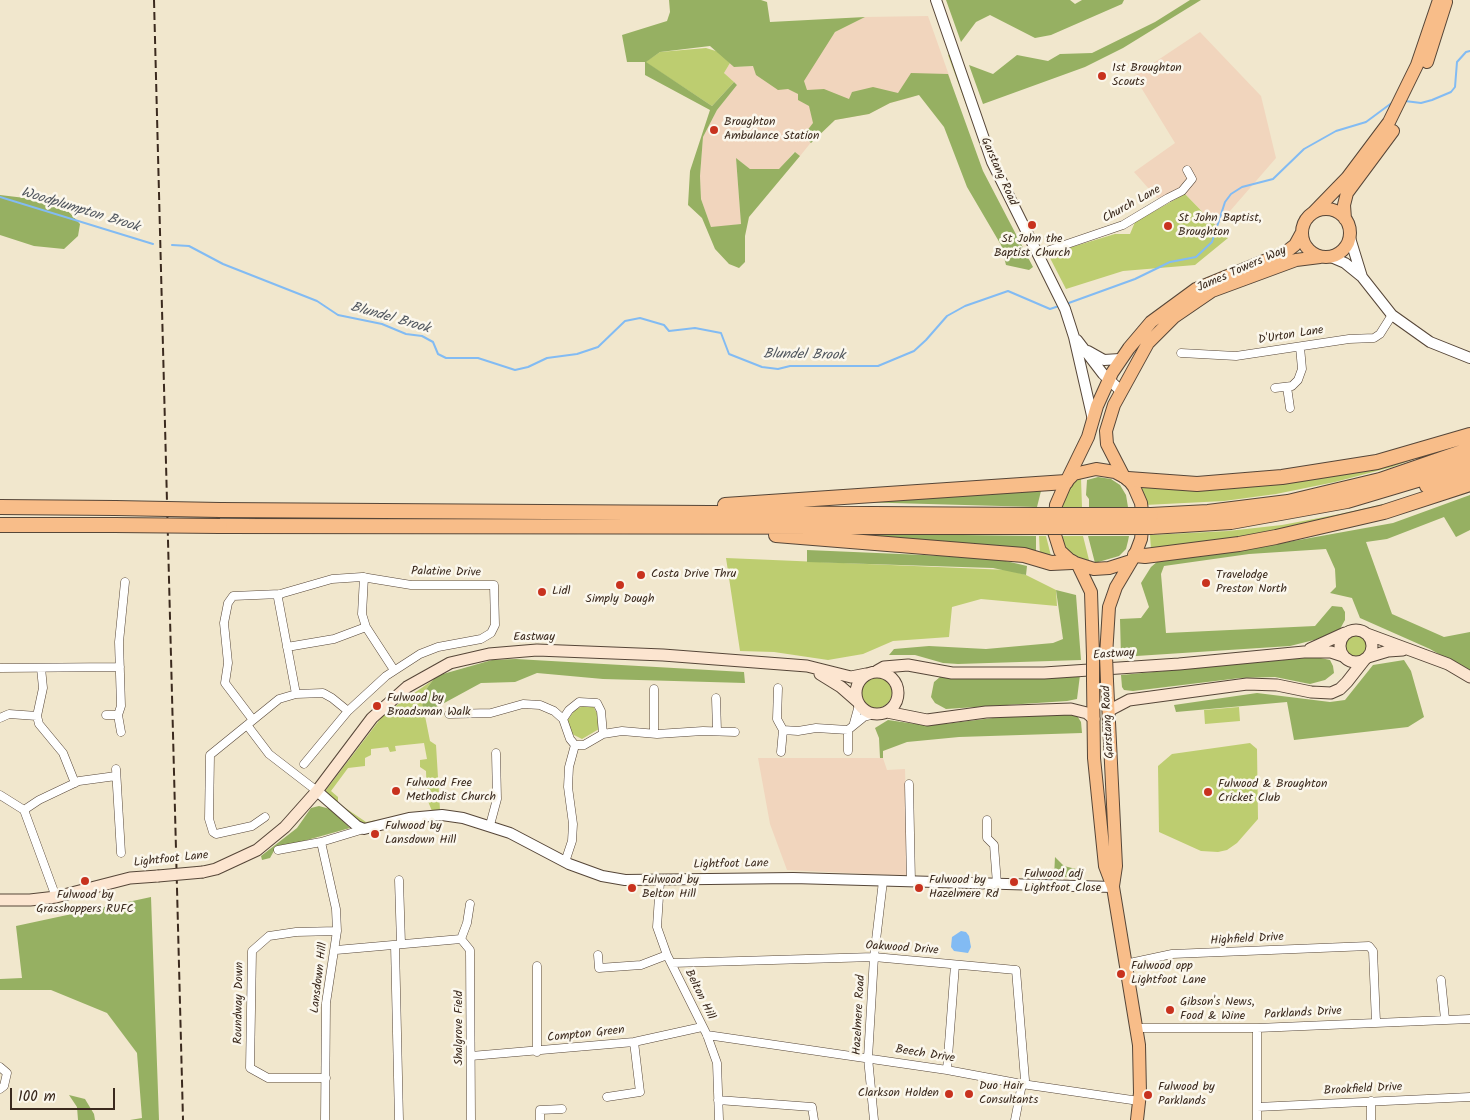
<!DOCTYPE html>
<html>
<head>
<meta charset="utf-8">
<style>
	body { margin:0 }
	#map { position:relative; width:1470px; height:1120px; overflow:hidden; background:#f1e7cd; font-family:Kalam,sans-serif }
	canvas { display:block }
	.scale { position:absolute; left:10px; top:1088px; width:105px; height:22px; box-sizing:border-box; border:2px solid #3b2a1e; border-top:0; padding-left:6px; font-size:15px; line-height:18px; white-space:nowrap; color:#3b2a1e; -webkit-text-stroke:4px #fbf7ec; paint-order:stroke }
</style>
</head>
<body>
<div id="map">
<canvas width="1470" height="1120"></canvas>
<div class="scale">100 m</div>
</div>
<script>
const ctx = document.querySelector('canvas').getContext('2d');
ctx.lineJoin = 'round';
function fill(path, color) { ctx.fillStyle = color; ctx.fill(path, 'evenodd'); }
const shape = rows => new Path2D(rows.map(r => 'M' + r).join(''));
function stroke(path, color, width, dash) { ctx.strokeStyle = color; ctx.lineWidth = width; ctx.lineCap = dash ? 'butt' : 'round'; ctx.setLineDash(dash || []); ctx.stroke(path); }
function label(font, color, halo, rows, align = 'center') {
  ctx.font = font + ' Kalam,sans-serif'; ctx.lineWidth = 5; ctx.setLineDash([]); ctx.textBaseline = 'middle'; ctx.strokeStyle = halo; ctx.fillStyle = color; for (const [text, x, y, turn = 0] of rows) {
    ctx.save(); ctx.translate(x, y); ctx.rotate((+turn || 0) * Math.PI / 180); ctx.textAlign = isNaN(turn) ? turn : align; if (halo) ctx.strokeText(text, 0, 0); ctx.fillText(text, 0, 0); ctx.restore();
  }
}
fill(shape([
	[928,16,951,81,910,98,890,103,869,114,835,120,817,135,800,156,794,152,780,169,750,169,736,158,741,224,711,228,701,199,700,176,703,137,717,110,737,85,724,73,730,63,734,67,754,66,826,44,835,32,865,17],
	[1200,32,1261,96,1276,158,1217,226,1185,194,1157,198,1134,172,1175,143,1134,76],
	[758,758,883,758,887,770,905,769,908,876,787,870,770,824]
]), '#f1d5bd');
fill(shape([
	[706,48,719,52,730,63,724,73,734,82,712,106,645,62,660,52],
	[950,54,991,167,989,168,948,55],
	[1185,194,1228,238,1195,265,1123,271,1066,289,1050,258,1052,253,1115,234,1130,234,1135,222],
	[1448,447,1392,467,1335,482,1276,494,1224,501,1145,505,1140,482,1166,487],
	[1081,478,1082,507,1061,507,1073,481],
	[1397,501,1353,514,1249,536,1151,549,1150,535,1228,531,1282,525,1340,514],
	[1039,536,1046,536,1052,560,1040,556],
	[1061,536,1083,536,1090,564,1065,552],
	[726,558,1008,570,1026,575,1056,590,1057,606,981,599,952,607,949,637,893,641,863,654,828,660,774,652,740,651],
	'1345 646a11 11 0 1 1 22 0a11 11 0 1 1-22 0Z',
	'860 692a16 16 0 1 1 32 0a16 16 0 1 1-32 0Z',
	[433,680,421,696,430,741,436,745,440,810,432,811,427,799,426,771,420,767,420,760,427,759,424,743,395,746,396,751,390,752,388,747,371,749,371,755,365,758,365,766,348,768,331,791,338,797,338,803,366,822,409,814,366,824,351,818,325,793,326,790,384,714],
	[584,705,593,706,600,719,599,729,582,739,570,733,567,721,574,711],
	[1239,707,1240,721,1205,724,1204,710],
	[1250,743,1257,749,1258,819,1237,843,1227,850,1218,852,1201,851,1159,832,1158,766,1172,754]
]), '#bdcd70');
fill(shape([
	[669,0,761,0,767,2,770,22,865,17,835,32,804,81,807,90,824,89,849,99,852,92,873,87,898,93,911,73,948,74,983,171,1033,267,1029,270,1006,265,1001,245,967,187,944,127,919,95,890,103,869,114,835,120,811,143,803,136,813,123,809,106,798,100,798,94,788,89,778,90,756,75,753,66,734,67,710,46,660,52,646,62,712,106,734,82,737,85,717,110,703,137,700,176,701,199,711,227,741,224,736,158,750,169,779,169,795,152,800,156,749,217,745,236,745,262,739,268,729,264,715,249,702,218,688,205,690,171,710,110,645,75,645,62,627,62,622,35,667,21,670,12],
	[946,0,1070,0,1075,4,1082,0,1124,0,1122,4,1051,35,1035,38,990,15,976,22,961,42],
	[1190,0,1201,0,1123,48,1085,67,983,104,969,65,993,74,1017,55,1048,61,1060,54,1092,53,1155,22],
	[0,195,25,198,69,212,80,224,78,236,64,249,34,246,0,235],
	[1098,477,1111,479,1120,485,1126,495,1128,507,1089,507,1089,499,1086,495,1087,480],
	[1042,487,1037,507,856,502],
	[1470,495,1470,530,1456,537,1444,517,1387,539,1366,542,1392,614,1444,637,1470,632,1470,672,1430,649,1360,618,1352,598,1330,593,1336,587,1335,569,1326,549,1249,554,1164,566,1161,574,1166,633,1315,626,1332,606,1342,607,1345,612,1345,620,1340,629,1318,639,1290,646,1121,657,1120,619,1141,618,1149,607,1141,583,1151,567,1158,561,1249,549,1393,523],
	[817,533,1036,536,1036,553],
	[1088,536,1129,536,1128,541,1126,549,1119,556,1095,563],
	[807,550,993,558,1027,566,1026,575,993,568,807,562],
	[1056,590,1076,595,1081,660,958,664,943,663,915,655,889,655,894,649,929,646,986,649,1053,643,1063,639],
	[1316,657,1330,660,1333,666,1334,673,1325,680,1310,684,1275,677,1240,678,1133,691,1124,690,1122,687,1121,675],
	[516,659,744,672,745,683,603,679,537,673,515,682,481,683,424,714,421,696,436,676,492,660],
	[1404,660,1411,671,1424,717,1408,727,1294,740,1287,702,1176,712,1174,705,1257,693,1330,702,1345,700,1373,665],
	[1080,675,1077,699,1067,701,946,709,935,703,931,697,934,682,940,677],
	[1076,714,1081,722,1082,733,959,737,907,742,883,751,883,758,880,758,879,738,875,728,888,720,916,724,944,724,1001,717],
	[319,806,330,809,350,828,275,849,270,858,262,860,261,856,297,828,311,808],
	[1055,857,1064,866,1080,870,1079,877,1054,877],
	[151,897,159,1120,130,1120,142,1118,137,1053,107,1013,51,990,0,990,0,979,22,978,16,926],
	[69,1095,85,1099,94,1114,95,1120,78,1120,77,1107]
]), '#96b062');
fill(shape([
	[961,931,966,932,969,936,971,947,968,953,954,951,951,947,952,937]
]), '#82bbf3');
stroke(shape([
	[1405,101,1421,103,1432,100,1451,92,1455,87,1457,62,1466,52,1470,51],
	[0,197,153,244],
	[172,245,189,246,223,264,317,301,338,315,382,324,406,334,422,336,433,342,438,354,446,358,478,358,515,370,528,367,547,358,577,354,598,347,625,321,640,318,664,325,669,331,695,328,721,333,729,354,762,367,778,369,790,366,878,366,914,351,926,340,947,316,965,306,1008,291,1050,309,1059,306],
	[1066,304,1135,279,1170,262,1196,257,1212,242,1225,202,1231,194,1242,187,1273,179,1304,149,1336,131,1366,122,1393,102]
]), '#82bbf3', 2);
const minor = shape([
	[1038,254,1123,225,1168,198,1182,191,1192,179,1187,170],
	[1181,353,1236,356,1349,339,1374,338,1380,334,1392,315],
	[1287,387,1290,408],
	[1275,388,1292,386,1298,380,1302,369,1300,347],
	[364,577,362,614,366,627,394,670],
	[280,594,278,598,296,694],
	[287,647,334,639,366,627],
	[0,668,120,667],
	[41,668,43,688,37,716,39,724,63,753,75,783],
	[778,688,777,719,783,730,798,731,816,728,848,730],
	[716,698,717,731],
	[449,714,491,713,523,704,540,705,554,711,563,719,570,739,575,745,584,745,603,734,622,731,657,734,703,731,735,732],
	[106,715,118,715],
	[0,718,9,714,37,716],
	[563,719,569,710,579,702,597,703,601,711,603,734],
	[253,720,225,683,228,663,224,623,228,603,233,596,280,594,332,579,362,577,411,585,494,585,495,625,491,633,481,639,438,647,420,654,386,676,348,711],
	[854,723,859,705],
	[247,725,269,754,317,791],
	[121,732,118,715,121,706,119,642,125,582],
	[654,733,654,689],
	[848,751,848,730,864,717,875,714],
	[781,752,783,730],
	[116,769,121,853],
	[909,784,911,882],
	[0,795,24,810,56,897],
	[24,810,39,800,79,781,116,776],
	[265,817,252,826,216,834,213,832,209,819,210,755,279,699,296,694,323,693,332,698,348,711,304,764],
	[987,820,987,838,994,845,997,884],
	[490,825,497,799,496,753],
	[321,842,336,909,337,931,326,1003,325,1120],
	[278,850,321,842,364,829],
	[565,862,572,841,573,824,568,787,569,767,575,745],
	[399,880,401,944],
	[660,881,657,927,667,955,707,1035,717,1063,719,1120],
	[461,939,470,950,471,1120],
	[461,939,467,923,470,904],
	[395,945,399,1120],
	[336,950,461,939],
	[598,955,599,968,641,965,667,955],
	[672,963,874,957,1016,970,1025,1080,1022,1084,1015,1120],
	[1125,964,1172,954,1369,946,1373,951,1376,1022],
	[537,966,537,1052],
	[1441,980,1445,1019],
	[1137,1028,1257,1028,1470,1019],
	[1257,1028,1257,1120],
	[707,1035,947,1070,1022,1084,1139,1101],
	[471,1056,634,1042,702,1027],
	[0,1067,7,1073,4,1086,0,1089],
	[947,1070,955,965],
	[326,1078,268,1078,250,1068,252,951,269,936,296,932,337,931],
	[607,1097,640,1092,634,1042],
	[718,1100,812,1107,814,1120],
	[1371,1101,1371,1120],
	[1257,1107,1470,1097],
	[540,1120,540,1110,562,1109],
	[874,1120,868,1058,874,957,883,881]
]);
const tertiary = shape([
	[936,0,992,162,1065,309,1074,337,1093,420],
	[1350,238,1362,277,1392,315,1430,342,1470,358],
	[1331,257,1345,263,1361,276],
	[1077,340,1103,374,1121,391],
	[1088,351,1104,360,1120,359],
	[317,791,357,826,364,829,409,818,442,815,463,818,510,833,569,864,602,876,625,880,793,878,1113,887]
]);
const secondary = shape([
	'1340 646a16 16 0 1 1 32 0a16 16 0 1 1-32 0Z',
	[1367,634,1448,664,1470,677],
	[1310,649,1345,633],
	[1368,657,1388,651,1403,650],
	[877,671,884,667,908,665,952,673,1044,673,1179,664,1304,652,1331,652,1343,656],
	'856 693a21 21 0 1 1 42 0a21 21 0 1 1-42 0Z',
	[820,674,841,687,857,701],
	[1110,710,1129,700,1247,684,1277,685,1311,692,1331,693,1340,689,1347,682,1365,659],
	[887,712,927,720,986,712,1071,709,1087,713,1094,719],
	[203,872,216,869,257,850,285,827,317,791,372,718,407,687,450,663,489,654,537,650,663,655,807,666,851,677,866,674],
	[0,900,30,900,56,897,130,878,158,876]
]);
const primary = shape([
	[1427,62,1446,2],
	'1302 233a24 24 0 1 1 48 0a24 24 0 1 1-48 0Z',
	[1314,212,1347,178,1389,122,1417,65,1439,0],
	[1345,219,1344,205,1347,193,1393,131],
	[1124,477,1107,444,1106,431,1114,405,1148,343,1174,317,1212,291,1296,260,1320,257],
	[1067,480,1088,437,1097,406,1112,373,1129,348,1151,322,1196,289,1286,252,1295,245,1301,234]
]);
const trunk = shape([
	[1078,565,1091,592,1093,656],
	[1106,656,1109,607,1116,587,1135,555,1141,539,1143,520,1141,503,1134,487,1128,479,1115,472,1096,469,1074,474,1066,482,1056,505,1054,532,1060,551,1072,562,1094,569,1109,568,1131,561],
	[1093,680,1094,758,1105,866,1113,887,1139,1045,1140,1093,1137,1120],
	[1107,681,1116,866,1113,886]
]);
const motorway = shape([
	[1128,479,1197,484,1282,477,1377,462,1470,435],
	[1427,486,1470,473],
	[725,505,1066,482],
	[0,507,115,508],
	[220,510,1036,515],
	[1151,515,1208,512,1288,502,1380,480,1470,449],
	[0,525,114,525],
	[220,526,1036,527],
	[1151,527,1231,522,1347,501,1424,478,1470,461],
	[776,535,1024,555,1051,563,1072,562],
	[1135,555,1145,556,1239,544,1276,537,1384,512,1470,484]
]);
stroke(minor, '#564638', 9);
stroke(tertiary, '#564638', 12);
stroke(secondary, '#564638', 13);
stroke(primary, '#564638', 14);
stroke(trunk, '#564638', 14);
stroke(motorway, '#564638', 16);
stroke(minor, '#fff', 8);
stroke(tertiary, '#fff', 10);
stroke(secondary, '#fce5d0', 11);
stroke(primary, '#f8bd89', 12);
stroke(trunk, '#f8bd89', 12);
stroke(motorway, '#f8bd89', 14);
stroke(shape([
	[154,0,183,1120]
]), '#3b2a1e', 2, [8, 4]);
const secondaryBridge = shape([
	[158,876,203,872]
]);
const trunkBridge = shape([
	[1093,656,1093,680],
	[1106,656,1107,681]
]);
const motorwayBridge = shape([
	[115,508,220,510],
	[1036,515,1151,515],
	[114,525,220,526],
	[1036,527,1151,527]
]);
stroke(secondaryBridge, '#564638', 13, []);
stroke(trunkBridge, '#564638', 14, []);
stroke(motorwayBridge, '#564638', 16, []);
stroke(secondaryBridge, '#fce5d0', 11);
stroke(trunkBridge, '#f8bd89', 12);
stroke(motorwayBridge, '#f8bd89', 14);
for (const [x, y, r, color] of [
	[1102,76,5,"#c8321e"],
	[714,130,5,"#c8321e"],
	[1032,225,5,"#c8321e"],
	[1168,226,5,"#c8321e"],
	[641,575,5,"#c8321e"],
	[1206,583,5,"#c8321e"],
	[620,585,5,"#c8321e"],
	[542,592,5,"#c8321e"],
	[377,706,5,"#c8321e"],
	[396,791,5,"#c8321e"],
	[1208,792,5,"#c8321e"],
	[375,834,5,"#c8321e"],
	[85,881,5,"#c8321e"],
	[1014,882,5,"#c8321e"],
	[632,888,5,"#c8321e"],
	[919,888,5,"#c8321e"],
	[1121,974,5,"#c8321e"],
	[1170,1010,5,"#c8321e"],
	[949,1094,5,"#c8321e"],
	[969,1094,5,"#c8321e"],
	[1148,1095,5,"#c8321e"]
]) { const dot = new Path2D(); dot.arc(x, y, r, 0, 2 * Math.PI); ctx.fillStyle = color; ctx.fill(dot); stroke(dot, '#fbf7ec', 2); }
label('12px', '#3b2a1e', '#fbf7ec', [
	["1st Broughton",1112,69],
	["Scouts",1112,83],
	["Broughton",724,123],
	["Ambulance Station",724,137],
	["St John Baptist,",1178,219],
	["Broughton",1178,233],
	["St John the",1032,240,"center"],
	["Baptist Church",1032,254,"center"],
	["Costa Drive Thru",651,575],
	["Travelodge",1216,576],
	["Preston North",1216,590],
	["Lidl",552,592],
	["Simply Dough",620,600,"center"],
	["Fulwood by",387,699],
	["Broadsman Walk",387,713],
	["Fulwood Free",406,784],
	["Methodist Church",406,798],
	["Fulwood & Broughton",1218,785],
	["Cricket Club",1218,799],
	["Fulwood by",385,827],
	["Lansdown Hill",385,841],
	["Fulwood adj",1024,875],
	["Lightfoot Close",1024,889],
	["Fulwood by",642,881],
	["Belton Hill",642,895],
	["Fulwood by",929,881],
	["Hazelmere Rd",929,895],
	["Fulwood by",85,896,"center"],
	["Grasshoppers RUFC",85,910,"center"],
	["Fulwood opp",1131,967],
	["Lightfoot Lane",1131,981],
	["Gibson's News,",1180,1003],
	["Food & Wine",1180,1017],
	["Duo Hair",979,1087],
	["Consultants",979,1101],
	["Fulwood by",1158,1088],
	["Parklands",1158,1102],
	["Clarkson Holden",939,1094,"right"]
], 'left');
label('12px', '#3b2a1e', '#fbf7ec', [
	["Garstang Road",998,172,66],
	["Church Lane",1132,205,-29],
	["James Towers Way",1242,270,-24],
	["D'Urton Lane",1291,336,-9],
	["Palatine Drive",446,573,1],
	["Eastway",534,638],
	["Eastway",1114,655,-4],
	["Garstang Road",1109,722,-93],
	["Lightfoot Lane",171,860,-6],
	["Lightfoot Lane",731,865,-1],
	["Highfield Drive",1247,940,-3],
	["Oakwood Drive",902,949,4],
	["Lansdown Hill",320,978,-83],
	["Belton Hill",699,995,64],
	["Roundway Down",240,1003,-89],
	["Parklands Drive",1303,1014,-3],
	["Hazelmere Road",860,1015,-87],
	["Shalgrove Field",460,1028,-90],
	["Compton Green",586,1035,-6],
	["Beech Drive",925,1055,9],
	["Brookfield Drive",1363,1090,-3]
]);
label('italic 14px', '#50565e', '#fbf7ec', [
	["Woodplumpton Brook",80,211,17],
	["Blundel Brook",390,319,16],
	["Blundel Brook",804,356,1]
]);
</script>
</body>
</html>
